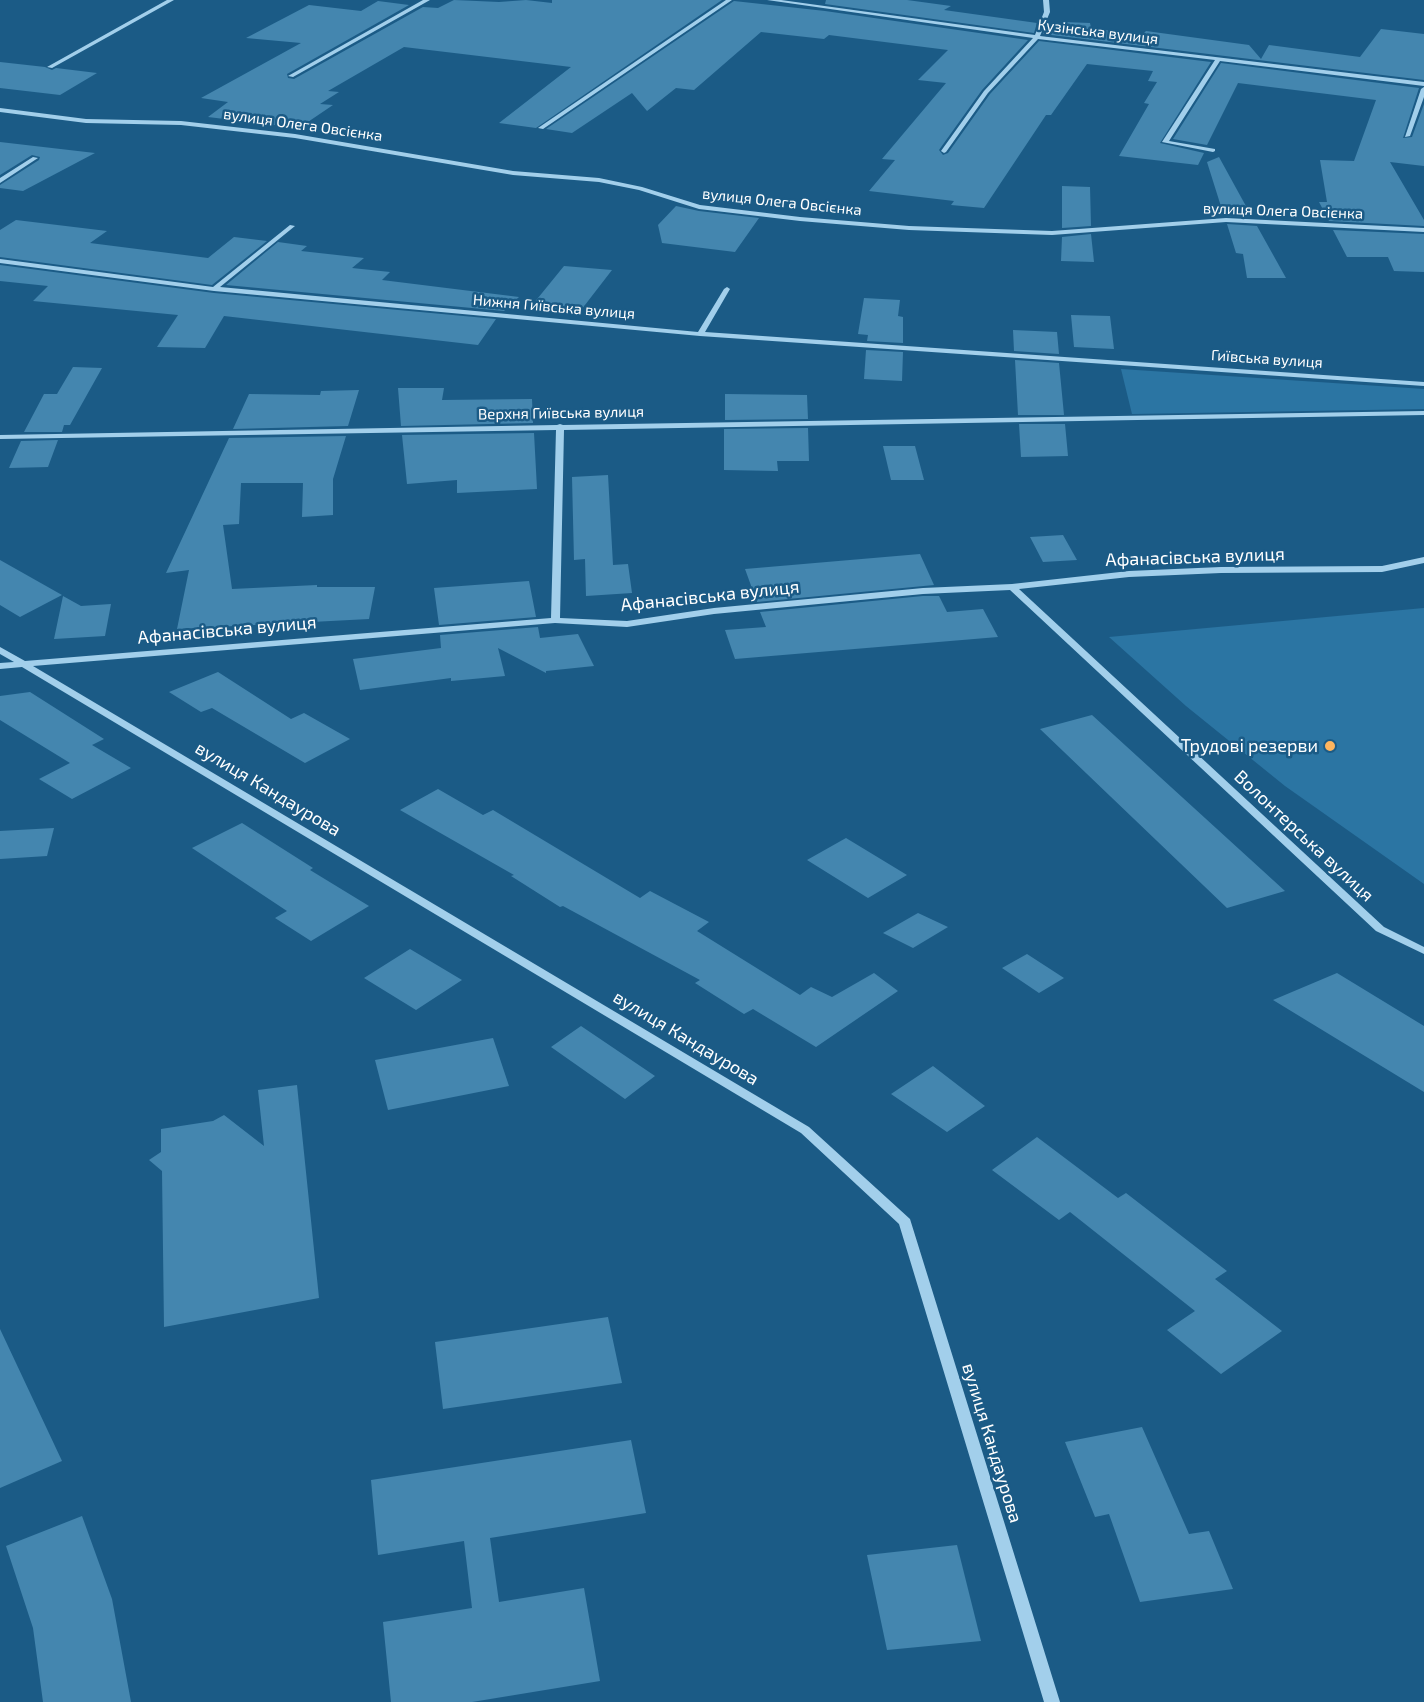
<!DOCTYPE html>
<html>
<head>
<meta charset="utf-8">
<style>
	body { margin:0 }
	canvas { display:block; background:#1b5b86 }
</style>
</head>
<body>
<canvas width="1424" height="1702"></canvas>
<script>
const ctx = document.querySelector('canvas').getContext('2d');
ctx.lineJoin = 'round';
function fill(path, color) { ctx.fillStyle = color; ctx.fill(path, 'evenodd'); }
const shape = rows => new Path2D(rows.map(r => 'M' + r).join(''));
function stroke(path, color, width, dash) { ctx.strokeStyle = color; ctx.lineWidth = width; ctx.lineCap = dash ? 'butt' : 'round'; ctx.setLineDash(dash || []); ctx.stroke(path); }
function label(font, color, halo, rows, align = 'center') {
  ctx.font = font + ' "Exo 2",sans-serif'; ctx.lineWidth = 5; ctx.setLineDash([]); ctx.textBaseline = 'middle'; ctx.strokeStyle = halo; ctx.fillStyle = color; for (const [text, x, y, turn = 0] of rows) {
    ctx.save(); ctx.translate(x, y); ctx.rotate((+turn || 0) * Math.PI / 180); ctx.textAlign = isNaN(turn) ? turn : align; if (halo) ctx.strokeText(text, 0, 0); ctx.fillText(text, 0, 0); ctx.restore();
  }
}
fill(shape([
	[1121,369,1424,389,1424,409,1132,414],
	[1424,608,1424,884,1285,786,1186,706,1109,637]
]), '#2b75a3');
fill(shape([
	[454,0,499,2,526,0,552,3,552,0,722,0,536,128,499,123,571,67,404,47,328,91,339,92,320,104,333,105,299,128,208,117,228,102,201,98,301,43,246,38,309,5,361,11,378,1,409,5,287,74,288,78,294,79,423,7,438,8],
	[826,0,907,0,951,6,944,10,1037,23,1034,33,825,4],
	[734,1,825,11,1028,40,982,90,939,150,943,155,948,153,990,94,1039,41,1211,62,1160,143,1204,153,1198,165,1119,156,1149,104,1144,103,1157,82,1148,81,1153,71,1087,64,1051,115,1046,115,984,208,951,205,954,201,869,191,895,160,882,159,946,83,918,80,948,50,829,35,824,39,761,32,694,90,676,88,647,111,632,93,572,133,546,129],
	[1063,22,1090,23,1091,28,1142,35,1146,31,1249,45,1261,59,1269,45,1360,57,1381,29,1424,34,1424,80,1043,34,1047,24,1063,27],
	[0,62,45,67,52,70,56,68,97,73,60,95,0,88],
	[1221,63,1419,88,1403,138,1412,137,1424,104,1424,166,1390,162,1424,220,1424,226,1329,221,1319,202,1327,202,1320,160,1354,161,1376,100,1238,83,1207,145,1173,139],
	[0,142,95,153,23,191,0,188,0,185,39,160,40,157,32,155,0,175],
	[1219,157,1236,188,1252,217,1224,216,1207,162],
	[1062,186,1090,187,1091,226,1062,228],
	[676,206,699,211,759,218,735,252,662,243,658,225],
	[16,220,107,231,90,243,208,258,234,237,267,241,212,285,0,257,0,230],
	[1227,224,1257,226,1286,278,1247,278,1243,254,1236,253],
	[1333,230,1424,234,1424,272,1394,271,1388,257,1347,257],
	[1091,234,1094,262,1061,261,1062,237],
	[278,242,307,246,301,251,364,258,352,268,390,272,382,280,519,297,504,311,226,285],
	[0,265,214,293,496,319,478,345,224,316,205,348,157,347,178,315,33,301,48,286,0,281],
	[564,266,612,270,578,314,529,309],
	[864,298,900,300,898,316,903,317,903,343,867,341,868,335,858,334],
	[1071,315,1110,316,1114,349,1074,347],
	[1013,330,1057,332,1059,354,1014,351],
	[866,350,903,352,902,381,864,379],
	[1015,360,1059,363,1064,415,1018,415],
	[73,367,102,368,70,425,64,425,62,432,24,432,44,394,57,394],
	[398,388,444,388,442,400,532,399,533,423,401,426],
	[359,390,348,426,233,429,249,394,320,395,321,391],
	[725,394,807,395,808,419,725,420],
	[1019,424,1065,424,1068,456,1021,457],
	[808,428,809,461,777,461,778,471,724,470,724,429],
	[534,433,537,489,457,493,457,480,407,484,402,435],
	[346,436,333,479,333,515,302,517,303,483,241,483,239,524,223,525,232,589,317,585,317,587,375,587,369,619,177,629,189,570,166,573,229,438],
	[58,440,48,467,9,468,21,441],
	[883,446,915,446,924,480,891,480],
	[608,475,613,565,628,564,632,593,586,596,585,559,574,560,572,477],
	[1063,535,1077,560,1043,562,1030,537],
	[920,554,934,585,757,602,745,569],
	[0,560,62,595,20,617,0,605],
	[529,581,536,617,439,625,434,588],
	[63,596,81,606,111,604,105,636,54,639],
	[923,596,939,596,947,612,983,609,998,637,735,659,725,630,766,627,760,612],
	[538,627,540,638,578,634,594,666,546,671,546,673,498,648,505,676,451,681,451,678,360,690,353,659,441,648,440,635],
	[218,672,291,719,304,713,350,739,305,763,212,708,201,712,169,692],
	[30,692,104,739,92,745,131,768,72,799,39,779,70,763,0,720,0,696],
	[1092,715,1285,891,1227,908,1040,729],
	[438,789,483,815,493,810,640,898,650,891,709,922,697,931,800,995,811,987,832,997,874,973,898,991,816,1047,753,1009,744,1014,695,983,700,980,563,906,560,907,511,876,514,875,400,810],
	[242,823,313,868,310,870,369,906,311,941,275,918,287,911,192,848],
	[54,828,47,856,0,859,0,831],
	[846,838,907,875,868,898,807,860],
	[918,913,948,927,913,948,883,933],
	[410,949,462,980,416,1010,364,978],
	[1027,954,1064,978,1039,993,1002,968],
	[1337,973,1424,1026,1424,1092,1273,1000],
	[581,1026,655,1076,625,1099,551,1047],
	[493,1038,509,1086,388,1110,375,1060],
	[933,1066,985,1106,947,1132,891,1094],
	[297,1085,319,1298,164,1327,162,1171,149,1160,161,1152,161,1129,213,1121,224,1115,264,1146,258,1090],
	[1037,1137,1118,1198,1126,1193,1227,1271,1215,1279,1282,1331,1221,1374,1167,1330,1195,1311,1070,1212,1059,1220,992,1170],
	[608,1317,622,1383,443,1409,435,1342],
	[0,1329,62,1461,0,1488],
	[1142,1427,1189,1534,1209,1531,1233,1589,1140,1602,1109,1514,1095,1517,1065,1442],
	[631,1440,646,1513,490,1538,499,1602,584,1588,600,1681,472,1702,391,1702,383,1622,472,1608,464,1541,378,1555,371,1480],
	[82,1516,112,1599,131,1702,43,1702,33,1628,6,1546],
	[957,1545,981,1641,887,1650,867,1555]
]), '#4486af');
fill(shape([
	[167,0,174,0,52,68,47,67,167,0],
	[423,0,430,0,293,77,288,76,423,0],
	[726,0,732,0,543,129,538,128,726,0],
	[767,0,781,0,1035,35,1044,12,1043,0,1049,0,1050,12,1040,36,1424,82,1424,86,1220,61,1169,141,1215,149,1215,151,1213,152,1162,142,1215,60,1038,39,988,93,946,152,944,153,941,151,984,91,1033,38,767,0],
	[1424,87,1424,97,1410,136,1405,137,1421,89,1424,87],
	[0,108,86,119,181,121,295,134,513,171,599,178,642,187,700,205,800,217,909,226,1052,231,1226,218,1424,228,1424,232,1226,222,1052,235,909,230,800,221,699,209,639,190,599,182,513,175,295,138,181,125,86,123,0,112,0,108],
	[33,157,38,158,0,183,0,178,33,157],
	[290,225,295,226,220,287,698,332,724,289,727,287,730,289,705,332,1424,382,1424,386,700,336,214,291,0,263,0,259,213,287,290,225],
	[1424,411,1424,415,564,430,560,618,627,621,714,608,923,588,1012,584,1129,571,1221,567,1382,566,1424,557,1424,563,1382,572,1221,573,1129,577,1019,589,1384,927,1424,947,1424,954,1376,931,1010,590,923,594,714,614,627,627,555,623,33,666,809,1127,910,1219,1060,1702,1044,1702,899,1224,801,1133,22,667,0,669,0,663,14,662,0,654,0,647,25,661,551,618,556,430,0,439,0,435,557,425,560,424,563,425,1424,411]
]), '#a2cfeb');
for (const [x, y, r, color] of [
	[1330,746,6,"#fdb55f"]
]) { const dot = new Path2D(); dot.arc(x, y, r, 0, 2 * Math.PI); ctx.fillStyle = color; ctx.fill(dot); stroke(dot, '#1b5b86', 2); }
label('15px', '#fff', '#1b5b86', [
	["Кузінська вулиця",1098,32,7],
	["вулиця Олега Овсієнка",303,125,8],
	["вулиця Олега Овсієнка",782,202,6],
	["вулиця Олега Овсієнка",1283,211,2],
	["Нижня Гиївська вулиця",554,307,5],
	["Гиївська вулиця",1267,359,4],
	["Верхня Гиївська вулиця",561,413,-1]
]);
label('18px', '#fff', '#1b5b86', [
	["Афанасівська вулиця",1195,557,-2],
	["Афанасівська вулиця",710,596,-6],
	["Афанасівська вулиця",227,630,-5],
	["вулиця Кандаурова",268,789,31],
	["Волонтерська вулиця",1304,836,43],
	["вулиця Кандаурова",686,1038,31],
	["вулиця Кандаурова",992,1443,73]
]);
label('18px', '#fff', '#1b5b86', [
	["Трудові резерви",1318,746]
], 'right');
</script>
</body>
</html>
